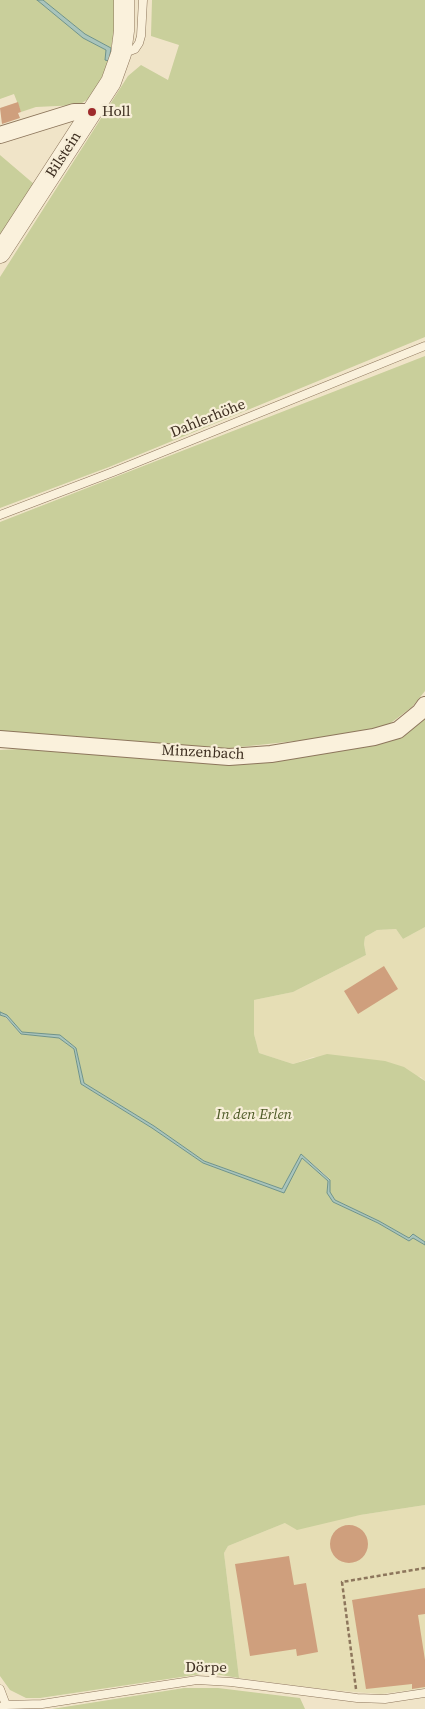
<!DOCTYPE html>
<html>
<head>
<meta charset="utf-8">
<style>
	body { margin:0 }
	canvas { display:block; background:#f0e4c8 }
</style>
</head>
<body>
<canvas width="425" height="1709"></canvas>
<script>
const ctx = document.querySelector('canvas').getContext('2d');
ctx.lineJoin = 'round';
function fill(path, color) { ctx.fillStyle = color; ctx.fill(path, 'evenodd'); }
const shape = rows => new Path2D(rows.map(r => 'M' + r).join(''));
function stroke(path, color, width, dash) { ctx.strokeStyle = color; ctx.lineWidth = width; ctx.lineCap = dash ? 'butt' : 'round'; ctx.setLineDash(dash || []); ctx.stroke(path); }
function label(font, color, halo, rows, align = 'center') {
  ctx.font = font + ' "Source Serif 4",serif'; ctx.lineWidth = 4.5; ctx.setLineDash([]); ctx.textBaseline = 'middle'; ctx.strokeStyle = halo; ctx.fillStyle = color; for (const [text, x, y, turn = 0] of rows) {
    ctx.save(); ctx.translate(x, y); ctx.rotate((+turn || 0) * Math.PI / 180); ctx.textAlign = isNaN(turn) ? turn : align; if (halo) ctx.strokeText(text, 0, 0); ctx.fillText(text, 0, 0); ctx.restore();
  }
}
fill(shape([
	[425,927,425,1081,421,1077,313,1057,293,1064,259,1053,254,1034,254,1000,293,992,366,955,364,944,365,937,377,930,396,929,403,939],
	[425,1505,425,1688,381,1694,330,1690,239,1678,224,1553,228,1546,285,1523,360,1515]
]), '#e6deb5');
fill(shape([
	[0,0,37,0,83,38,106,50,109,61,94,95,79,105,36,107,21,112,14,94,0,99],
	[43,0,114,0,115,29,111,48,85,34],
	[152,0,425,0,425,337,109,467,0,508,0,277,128,76,141,65,168,80,179,45,151,36],
	[0,155,34,184,0,235],
	[425,356,425,691,412,707,388,725,351,735,212,750,0,734,0,522],
	[425,715,425,927,403,939,396,929,377,930,365,937,364,944,366,955,293,992,254,1000,254,1034,259,1053,293,1064,327,1054,385,1061,404,1067,425,1081,425,1242,413,1234,409,1238,379,1221,335,1200,330,1192,330,1179,301,1154,282,1189,204,1161,154,1126,84,1083,76,1048,60,1036,22,1032,7,1015,0,1012,0,750,43,748,277,759],
	[0,1015,5,1017,21,1034,59,1038,74,1049,81,1084,152,1128,203,1163,283,1192,302,1158,328,1181,327,1193,333,1202,378,1223,409,1241,413,1237,425,1245,425,1505,360,1515,297,1530,285,1523,228,1546,224,1553,239,1678,208,1673,40,1698,26,1698,10,1690,0,1676],
	[184,1688,218,1688,300,1698,305,1709,52,1709]
]), '#c9cf9b');
const water = shape([
	[37,0,43,0,85,34,111,48,109,61,105,60,106,50,83,38,37,0],
	[0,1012,7,1015,22,1032,60,1035,76,1048,84,1083,154,1126,204,1161,282,1189,301,1154,330,1180,330,1192,335,1200,379,1221,409,1238,413,1234,425,1242,425,1245,413,1238,409,1241,378,1223,333,1202,327,1193,328,1181,302,1158,284,1193,203,1163,152,1128,81,1084,74,1049,59,1038,21,1034,6,1017,0,1015,0,1012]
]);
fill(water, '#a9c4bc');
stroke(water, '#6f938a', 1);
fill(shape([
	[18,102,21,112,18,113,20,118,2,124,0,108],
	[384,966,398,989,358,1014,344,991],
	'330 1544a19 19 0 1 1 38 0a19 19 0 1 1-38 0Z',
	[289,1556,294,1585,306,1583,318,1652,297,1656,296,1649,250,1656,235,1564],
	[425,1588,425,1614,418,1615,425,1660,425,1687,412,1689,412,1684,366,1689,352,1600]
]), '#cf9f7d');
const service = shape([
	[122,54,135,49,139,43,141,36,143,0],
	[0,515,113,472,425,346],
	[0,1689,6,1705],
	[0,1707,6,1705,42,1704,197,1680,231,1682,357,1698,385,1699,425,1693]
]);
const minor = shape([
	[0,135,74,112,92,112],
	[0,739,229,757,271,754,374,737,398,730,420,712,425,705]
]);
const tertiary = shape([
	[0,253,111,82,121,54,124,31,124,0]
]);
stroke(service, '#8d765c', 9);
stroke(minor, '#8d765c', 18);
stroke(tertiary, '#8d765c', 21);
stroke(shape([
	[356,1689,342,1582,425,1568]
]), '#8d765c', 2.5, [4, 2.5]);
stroke(service, '#faf1dc', 8);
stroke(minor, '#faf1dc', 16);
stroke(tertiary, '#faf1dc', 20);
for (const [x, y, r, color] of [
	[92,112,5,"#9e2a2b"]
]) { const dot = new Path2D(); dot.arc(x, y, r, 0, 2 * Math.PI); ctx.fillStyle = color; ctx.fill(dot); stroke(dot, '#f7eed8', 2); }
label('15px', '#3d2e20', '#f7eed8', [
	["Holl",102,112]
], 'left');
label('15px', '#3d2e20', '#f7eed8', [
	["Bilstein",64,155,-57],
	["Dahlerhöhe",208,419,-22],
	["Minzenbach",203,753,3],
	["Dörpe",206,1668]
]);
label('italic 15px', '#4d5a26', '#f7eed8', [
	["In den Erlen",254,1115]
]);
</script>
</body>
</html>
